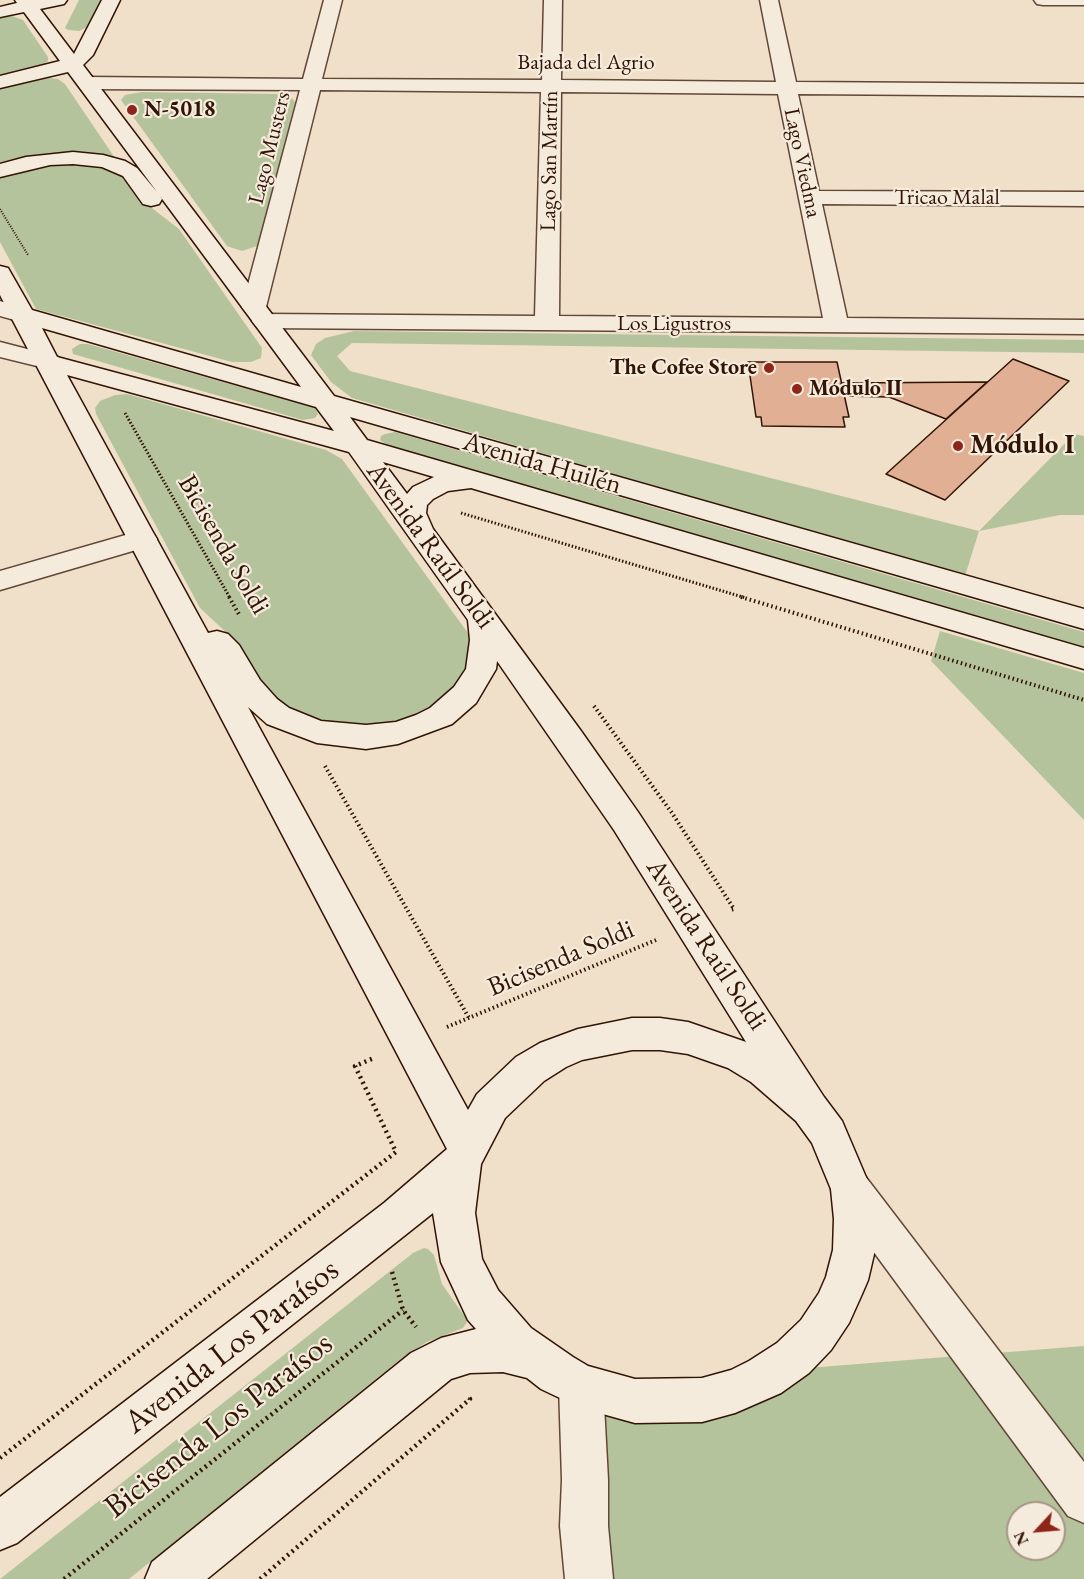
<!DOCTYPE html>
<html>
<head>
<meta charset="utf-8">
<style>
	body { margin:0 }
	#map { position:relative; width:1084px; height:1579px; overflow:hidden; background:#f0e0c9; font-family:"EB Garamond",serif }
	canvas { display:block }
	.north { position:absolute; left:1006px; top:1501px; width:60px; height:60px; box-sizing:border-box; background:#f5ebdc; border:2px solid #a79586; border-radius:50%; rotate:244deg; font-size:16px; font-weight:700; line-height:24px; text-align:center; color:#321405 }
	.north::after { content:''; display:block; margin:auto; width:21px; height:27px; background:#8f2418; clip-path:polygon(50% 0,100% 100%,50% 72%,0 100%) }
</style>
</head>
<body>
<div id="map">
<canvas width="1084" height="1579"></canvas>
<div class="north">N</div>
</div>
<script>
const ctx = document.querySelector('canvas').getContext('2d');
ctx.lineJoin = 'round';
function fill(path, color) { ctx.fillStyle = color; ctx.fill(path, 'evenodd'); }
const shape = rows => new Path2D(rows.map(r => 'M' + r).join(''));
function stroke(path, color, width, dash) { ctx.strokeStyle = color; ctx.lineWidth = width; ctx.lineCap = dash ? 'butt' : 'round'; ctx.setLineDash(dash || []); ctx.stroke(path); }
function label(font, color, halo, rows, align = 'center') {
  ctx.font = font + ' "EB Garamond",serif'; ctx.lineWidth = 4.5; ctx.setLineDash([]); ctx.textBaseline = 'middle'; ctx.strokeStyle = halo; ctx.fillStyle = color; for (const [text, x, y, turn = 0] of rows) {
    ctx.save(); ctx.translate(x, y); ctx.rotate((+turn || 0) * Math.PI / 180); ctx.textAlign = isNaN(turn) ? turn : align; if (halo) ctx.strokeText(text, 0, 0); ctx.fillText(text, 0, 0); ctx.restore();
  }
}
fill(shape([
	[79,0,101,0,87,27,79,31,68,30,65,28],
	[12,16,23,20,48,57,48,61,43,65,0,77,0,18],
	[49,78,58,79,65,84,117,161,0,167,0,89],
	[142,92,279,94,293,99,295,103,260,243,257,246,242,251,227,246,121,100,125,95],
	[81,161,122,172,148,205,179,229,262,348,261,358,251,362,232,362,36,309,0,242,0,176,18,168],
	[354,331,1084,340,1084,353,352,343,337,356,350,371,979,531,1074,434,1084,436,1084,515,1060,515,979,531,965,576,352,398,331,382,311,355,316,344,325,338],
	[80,344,88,344,315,408,318,414,315,418,303,420,73,354,72,349],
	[127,394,326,450,342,459,470,636,476,655,452,698,391,727,324,725,275,701,231,637,200,608,96,414,95,408,100,401,115,395],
	[395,432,1084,632,1084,648,387,445,380,440,381,436,385,434],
	[940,631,1084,673,1084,820,931,661],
	[424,1248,428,1249,434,1255,442,1284,465,1317,467,1322,463,1328,427,1342,403,1357,129,1579,0,1579,413,1253],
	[1084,1346,1084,1579,589,1579,581,1386],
	[1018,1513,1054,1513,1054,1549,1018,1549]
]), '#b4c39b');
const building = shape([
	[1013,359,1069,381,945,500,886,474,1013,359],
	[748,362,837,362,849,417,843,417,845,427,762,426,761,417,756,417,748,362],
	[987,382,946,419,889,397,844,396,841,383,987,382]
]);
fill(building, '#e0af94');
stroke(building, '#321405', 1.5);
const street = shape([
	[324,0,342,0,322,79,542,80,544,0,562,0,561,80,776,82,760,0,778,0,796,82,1084,84,1084,96,798,94,819,191,1084,192,1084,206,822,204,847,318,1084,320,1084,334,264,328,256,326,252,321,256,316,264,314,535,316,541,92,320,90,266,307,262,312,254,314,246,312,242,307,300,90,87,89,80,87,77,83,80,79,87,77,303,79,324,0],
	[561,92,778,94,823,318,559,316,561,92],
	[1034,0,1084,0,1084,5,1043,5,1037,4,1034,0],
	[0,301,30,310,34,315,30,320,22,322,0,316,0,301],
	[0,342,58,357,61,362,58,367,49,369,0,357,0,342],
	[143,530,153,533,157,539,153,545,0,590,0,571,143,530],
	[851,1170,865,1176,1084,1462,1084,1523,1068,1516,837,1202,831,1189,837,1176,851,1170],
	[581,1364,597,1370,603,1386,608,1480,608,1526,613,1579,565,1579,560,1526,562,1480,559,1386,565,1370,581,1364]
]);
const secondary = shape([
	[15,0,67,0,64,4,40,9,74,54,102,0,120,0,93,55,83,65,334,396,1084,609,1084,629,350,417,367,440,1084,648,1084,669,471,488,448,491,433,499,427,505,426,513,433,529,581,731,638,812,824,1097,842,1121,871,1189,876,1219,875,1250,868,1280,862,1294,849,1323,831,1350,809,1373,781,1393,735,1413,702,1422,635,1423,581,1408,541,1389,527,1378,503,1372,470,1373,451,1379,207,1579,145,1579,152,1562,411,1353,441,1338,476,1329,468,1320,441,1262,433,1213,17,1543,0,1550,0,1497,384,1203,447,1149,10,315,0,295,0,266,8,268,32,310,301,387,160,196,162,199,159,204,151,206,143,204,123,176,102,167,73,164,50,165,0,177,0,164,26,157,73,152,103,155,125,161,137,168,157,192,68,72,0,88,0,76,60,61,24,12,0,17,0,7,17,3,15,0],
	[42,328,316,407,334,431,57,357,42,328],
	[67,375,349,452,468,620,470,640,466,669,454,687,430,708,416,715,396,722,366,725,321,721,289,708,277,699,260,680,239,645,228,634,217,631,208,633,67,375],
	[383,462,434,477,413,487,407,494,383,462],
	[497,661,614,830,746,1042,688,1022,660,1018,632,1018,578,1029,540,1043,516,1057,477,1094,468,1110,248,707,267,724,317,743,366,749,398,744,452,724,476,703,496,669,497,661],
	[632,1050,660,1050,688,1054,728,1068,751,1082,796,1121,812,1143,831,1189,834,1219,833,1250,826,1277,819,1293,801,1320,777,1343,749,1361,731,1370,702,1378,635,1379,588,1366,573,1357,531,1328,498,1290,482,1259,475,1213,481,1164,505,1118,544,1081,566,1067,582,1060,632,1050]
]);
stroke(street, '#624736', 3);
stroke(secondary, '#321405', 3);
stroke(shape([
	[0,209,28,255]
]), '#321405', 2, [1, 1.5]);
stroke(shape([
	[125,413,230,598],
	[461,513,746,598]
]), '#321405', 3, [1.5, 2]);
stroke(shape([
	[229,597,240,616],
	[741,597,1084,700],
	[594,706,672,813,734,909,730,910],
	[325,766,469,1018],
	[447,1027,656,940]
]), '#321405', 4, [1.5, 3]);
stroke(shape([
	[392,1272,403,1310,416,1327],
	[0,1458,396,1152,355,1066,374,1058],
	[64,1579,403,1310],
	[260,1579,470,1399,468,1396]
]), '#321405', 4.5, [2, 4]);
fill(street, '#f5ebdc');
fill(secondary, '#f5ebdc');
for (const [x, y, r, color] of [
	[132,110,6,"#8f2418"],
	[769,368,6,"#8f2418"],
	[797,389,6,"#8f2418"],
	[958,446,6,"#8f2418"]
]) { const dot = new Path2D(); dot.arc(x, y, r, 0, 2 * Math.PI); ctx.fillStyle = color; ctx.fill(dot); stroke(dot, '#f5ebdc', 2); }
label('22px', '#321405', '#f5ebdc', [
	["Bajada del Agrio",586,63],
	["Lago Musters",270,148,-76],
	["Lago San Martín",550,161,-89],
	["Lago Viedma",802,163,78],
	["Tricao Malal",947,198],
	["Los Ligustros",674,324]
]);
label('bold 22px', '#321405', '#f5ebdc', [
	["N-5018",144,110],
	["The Cofee Store",757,368,"right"],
	["Módulo II",809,389]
], 'left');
label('bold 27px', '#321405', '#f5ebdc', [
	["Módulo I",970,446]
], 'left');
label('27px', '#321405', '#f5ebdc', [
	["Avenida Huilén",542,464,16],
	["Bicisenda Soldi",223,545,60],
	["Avenida Raúl Soldi",430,546,54],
	["Avenida Raúl Soldi",706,945,57],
	["Bicisenda Soldi",561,959,-23]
]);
label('33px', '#321405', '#f5ebdc', [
	["Avenida Los Paraísos",232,1347,-38],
	["Bicisenda Los Paraísos",219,1426,-38]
]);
</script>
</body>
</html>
